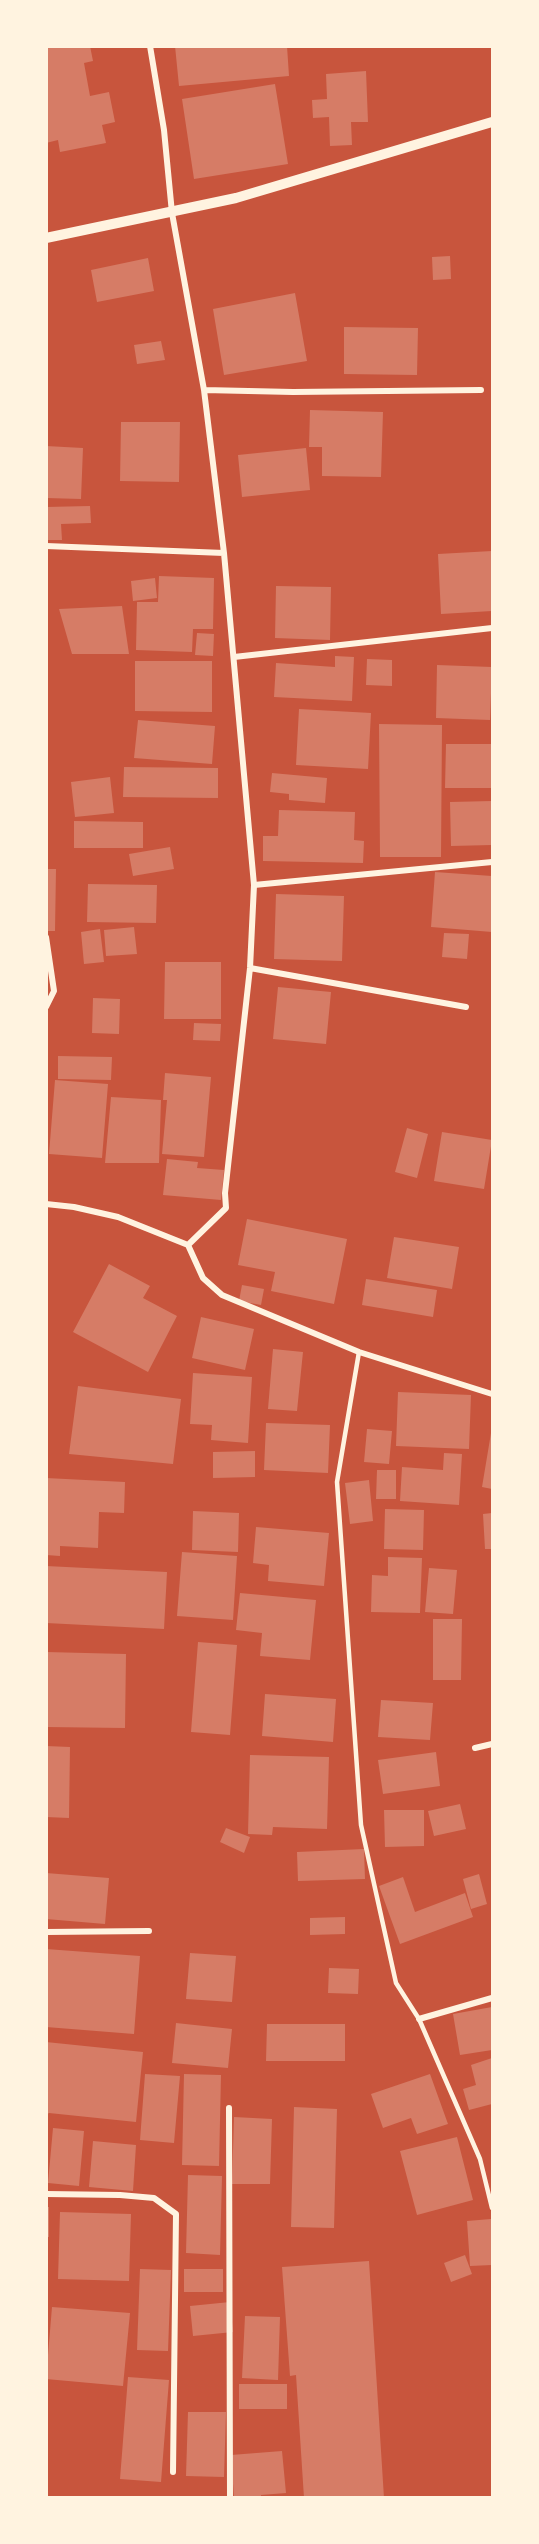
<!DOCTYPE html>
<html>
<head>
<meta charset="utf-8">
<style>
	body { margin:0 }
	#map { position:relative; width:539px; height:2544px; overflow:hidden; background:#c8553d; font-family:"Titillium Web",sans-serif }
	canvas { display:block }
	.frame { position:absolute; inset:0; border:48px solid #fff3e0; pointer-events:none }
</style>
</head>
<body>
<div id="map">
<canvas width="539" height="2544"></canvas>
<div class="frame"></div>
</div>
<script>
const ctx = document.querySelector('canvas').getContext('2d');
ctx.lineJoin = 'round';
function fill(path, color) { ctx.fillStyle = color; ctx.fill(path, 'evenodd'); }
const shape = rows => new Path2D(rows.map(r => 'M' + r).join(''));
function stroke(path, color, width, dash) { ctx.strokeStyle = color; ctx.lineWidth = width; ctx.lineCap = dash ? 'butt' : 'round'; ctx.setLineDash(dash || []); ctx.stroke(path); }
fill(shape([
	[46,46,90,46,93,61,84,63,90,96,109,92,115,122,102,125,106,143,60,152,58,140,46,143],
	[175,46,287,46,289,76,179,86],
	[366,71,368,122,351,122,352,145,330,146,329,117,313,118,312,100,327,99,326,74],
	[275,84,288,164,194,179,182,99],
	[450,256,451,279,433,280,432,257],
	[148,258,154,291,97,302,91,270],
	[295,293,307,361,224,375,213,309],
	[344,327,418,328,417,375,344,374],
	[161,341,165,360,137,364,134,345],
	[310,410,383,412,381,477,322,476,322,447,309,447],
	[121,422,180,422,179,482,120,481],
	[46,446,83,448,81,499,46,498],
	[306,448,310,490,242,497,238,455],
	[90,506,91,523,61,524,62,540,46,540,46,507],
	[492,551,492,611,441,614,438,554],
	[159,576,214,578,213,629,193,629,192,652,136,650,137,602,158,602],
	[155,578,157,598,133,601,131,581],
	[276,586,331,587,330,640,275,638],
	[122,606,129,654,72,654,59,609],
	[197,633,214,634,213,656,195,655],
	[335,656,354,657,352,701,274,697,276,663,335,667],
	[367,659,392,660,392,686,366,685],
	[135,661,212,661,212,712,135,711],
	[437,665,492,667,490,720,436,718],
	[299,709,371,713,368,769,296,765],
	[138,720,215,726,212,764,134,758],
	[379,724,442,725,441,857,380,857],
	[446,744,492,744,492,788,445,788],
	[124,767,218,768,218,798,123,797],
	[272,773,327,778,325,803,289,800,289,794,270,792],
	[110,777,114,813,75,817,71,782],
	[492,801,492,845,451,846,450,802],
	[279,810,355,812,354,840,364,841,363,863,263,861,263,836,278,836],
	[74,821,143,822,143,848,74,848],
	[170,847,174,869,133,876,129,854],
	[46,869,56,869,55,931,46,931],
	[435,872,492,876,492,932,431,927],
	[88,884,157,885,156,923,87,922],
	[276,894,344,896,342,961,274,959],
	[134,927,137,954,106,956,104,930],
	[100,929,104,962,84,964,81,932],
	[444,933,469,934,467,959,442,957],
	[165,962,221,962,221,1019,164,1019],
	[278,987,331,992,326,1044,273,1039],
	[93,998,120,999,119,1034,92,1033],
	[194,1023,221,1024,220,1041,193,1040],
	[58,1056,112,1057,111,1080,58,1079],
	[165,1073,211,1077,204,1157,162,1154,167,1100,163,1100],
	[55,1080,108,1084,102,1158,49,1154],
	[111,1097,161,1100,159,1163,105,1163],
	[407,1128,428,1134,417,1178,395,1172],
	[442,1132,492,1140,484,1189,434,1181],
	[167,1159,198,1162,197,1168,224,1170,221,1200,163,1195],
	[247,1219,347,1239,334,1304,271,1291,275,1272,238,1265],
	[394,1237,459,1247,452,1289,387,1278],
	[109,1264,150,1286,143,1298,177,1316,148,1372,73,1332],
	[366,1279,437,1290,433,1317,362,1305],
	[242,1285,264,1289,261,1305,239,1301],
	[201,1317,254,1329,245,1370,192,1358],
	[273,1349,303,1352,297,1411,268,1409],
	[193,1373,252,1377,248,1443,211,1440,212,1425,190,1424],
	[78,1386,181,1399,173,1464,69,1454],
	[398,1392,471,1395,469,1449,396,1446],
	[266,1423,330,1425,328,1473,264,1470],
	[367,1429,392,1431,389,1464,364,1462],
	[491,1433,492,1433,492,1489,482,1487],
	[255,1451,255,1477,213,1478,213,1452],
	[444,1453,462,1454,459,1505,400,1501,402,1467,443,1470],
	[377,1470,396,1470,396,1499,376,1499],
	[46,1478,125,1482,124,1513,99,1512,98,1548,60,1546,60,1556,46,1555],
	[369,1480,373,1521,350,1524,345,1483],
	[385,1509,424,1510,423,1550,384,1549],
	[193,1511,239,1513,238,1552,192,1550],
	[492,1513,492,1549,485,1549,483,1514],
	[256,1527,329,1533,324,1586,268,1581,269,1565,253,1563],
	[182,1552,237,1556,233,1620,177,1616],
	[388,1557,422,1558,420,1613,371,1612,372,1575,388,1576],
	[46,1566,167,1572,164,1629,46,1623],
	[429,1568,457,1570,453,1614,425,1612],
	[240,1593,316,1600,310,1660,260,1656,262,1633,236,1630],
	[433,1619,462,1619,461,1680,433,1680],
	[198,1642,237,1645,230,1735,191,1732],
	[46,1652,126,1654,125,1728,46,1727],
	[265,1694,336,1699,333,1742,262,1736],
	[381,1700,433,1703,430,1740,378,1737],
	[46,1746,70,1747,69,1818,46,1817],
	[436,1752,440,1786,383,1794,378,1760],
	[250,1755,329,1757,327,1829,273,1827,272,1835,248,1834],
	[460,1804,466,1829,434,1836,428,1811],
	[384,1810,424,1810,424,1846,385,1847],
	[226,1828,250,1837,244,1853,220,1842],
	[364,1849,365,1879,298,1881,297,1852],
	[46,1873,109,1878,105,1924,46,1919],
	[479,1874,487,1904,471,1909,463,1879],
	[403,1877,415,1912,465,1893,473,1917,400,1944,379,1886],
	[345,1917,345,1934,310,1935,310,1918],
	[46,1949,140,1956,134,2034,46,2027],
	[190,1953,236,1956,232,2002,186,1999],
	[329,1968,359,1969,358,1994,328,1993],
	[492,2007,492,2050,460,2055,453,2014],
	[176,2023,232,2029,228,2068,172,2063],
	[267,2024,345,2024,345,2061,266,2061],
	[46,2042,143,2052,136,2122,49,2113,46,2115],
	[492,2058,492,2104,469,2110,463,2089,476,2085,471,2065],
	[145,2074,180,2076,174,2143,140,2140],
	[184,2074,221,2075,219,2166,182,2165],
	[430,2074,448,2124,417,2134,411,2118,383,2128,371,2094],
	[294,2107,337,2109,334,2228,291,2227],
	[234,2117,272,2119,270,2184,232,2184],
	[53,2128,84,2131,79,2186,48,2183],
	[457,2137,473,2200,417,2215,400,2151],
	[93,2141,136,2145,133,2191,89,2187],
	[188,2175,222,2176,220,2255,186,2253],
	[46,2207,49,2207,49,2237,46,2237],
	[60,2212,131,2214,129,2281,58,2279],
	[491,2219,492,2265,470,2266,467,2221],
	[465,2255,472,2274,451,2282,444,2263],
	[369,2261,384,2498,304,2498,296,2375,290,2376,282,2267],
	[140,2269,171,2270,168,2351,137,2350],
	[184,2269,223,2269,223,2292,184,2292],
	[230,2302,233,2332,193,2336,190,2306],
	[52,2307,130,2313,123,2386,46,2379],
	[245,2316,280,2317,278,2380,242,2378],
	[128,2377,169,2380,161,2482,120,2479],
	[239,2384,287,2384,287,2409,239,2409],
	[188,2412,226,2412,224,2477,186,2476],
	[282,2451,286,2493,261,2495,261,2498,234,2498,231,2455]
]), '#d67c66');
stroke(shape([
	[359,1352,337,1482,361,1825,396,1983,419,2019,480,2159,492,2208]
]), '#fff3e0', 4.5);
stroke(shape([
	[204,390,293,392,481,390],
	[46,546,224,553],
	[234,657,492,628],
	[254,885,492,862],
	[46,937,54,991,46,1007],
	[250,968,466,1007],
	[46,1204,74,1207,118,1217,188,1245,226,1208,225,1193,250,968,254,885,224,553,204,390,172,213,164,130,150,46],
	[188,1245,203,1278,222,1295,359,1352,492,1394],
	[475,1748,492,1744],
	[46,1932,149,1931],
	[419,2019,492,1998],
	[229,2108,230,2498],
	[46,2194,120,2195,154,2198,176,2214,173,2472]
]), '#fff3e0', 6);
stroke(shape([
	[46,238,236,198,492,122]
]), '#fff3e0', 10);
</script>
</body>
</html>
